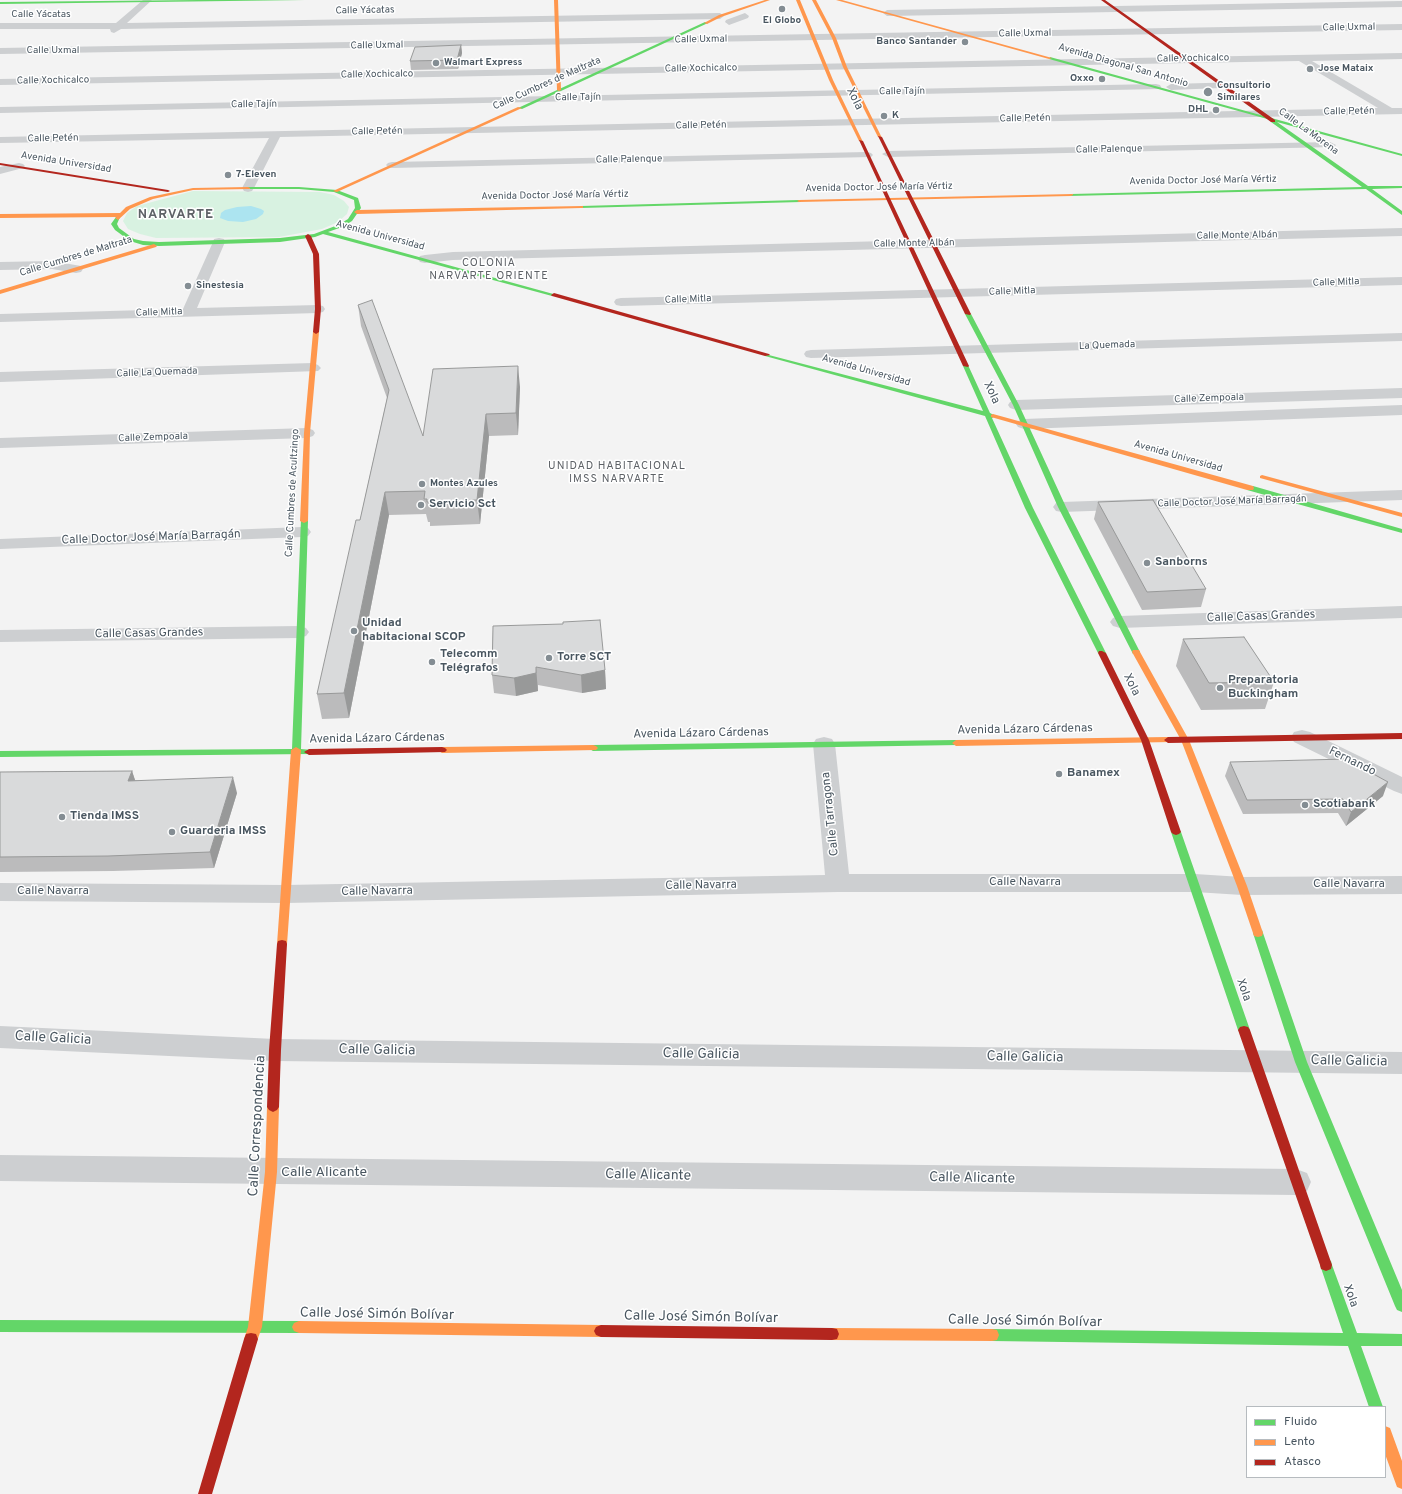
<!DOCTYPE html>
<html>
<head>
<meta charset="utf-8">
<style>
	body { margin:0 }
	#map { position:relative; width:1402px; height:1494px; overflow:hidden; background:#f3f3f3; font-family:Overpass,sans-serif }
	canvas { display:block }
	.legend { position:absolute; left:1246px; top:1406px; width:140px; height:72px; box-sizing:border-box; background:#fff; border:1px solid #b6bbbf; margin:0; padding:5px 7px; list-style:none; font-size:12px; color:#495660 }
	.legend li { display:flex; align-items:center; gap:8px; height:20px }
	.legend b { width:20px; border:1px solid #b6bbbf }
</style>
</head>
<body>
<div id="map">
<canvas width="1402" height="1494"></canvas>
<ul class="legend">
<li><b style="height:5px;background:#63d668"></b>Fluido</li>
<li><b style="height:5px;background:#ff974d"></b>Lento</li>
<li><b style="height:5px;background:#b3261e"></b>Atasco</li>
</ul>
</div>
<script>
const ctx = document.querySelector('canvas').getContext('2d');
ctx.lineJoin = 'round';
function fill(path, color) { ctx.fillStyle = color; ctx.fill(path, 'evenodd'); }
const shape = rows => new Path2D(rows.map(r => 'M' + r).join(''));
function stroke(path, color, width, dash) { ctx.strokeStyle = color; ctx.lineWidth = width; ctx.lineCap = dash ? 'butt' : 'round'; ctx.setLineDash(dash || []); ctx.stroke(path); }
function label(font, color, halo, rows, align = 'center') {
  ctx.font = font + ' Overpass,sans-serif'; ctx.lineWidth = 3; ctx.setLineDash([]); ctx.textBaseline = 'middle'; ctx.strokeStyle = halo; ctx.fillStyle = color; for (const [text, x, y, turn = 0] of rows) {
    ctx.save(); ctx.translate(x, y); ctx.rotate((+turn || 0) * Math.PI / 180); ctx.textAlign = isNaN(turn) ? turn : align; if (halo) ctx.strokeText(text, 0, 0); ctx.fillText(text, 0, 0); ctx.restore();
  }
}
fill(shape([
	[193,191,320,192,334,195,344,201,349,207,347,214,338,222,322,229,279,237,156,238,140,234,128,229,123,221,127,213,137,206]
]), '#d8f2e1');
fill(shape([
	[251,206,261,209,264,211,263,214,256,219,243,222,228,221,220,218,221,213,225,210,237,207]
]), '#ace4f0');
fill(shape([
	[143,0,152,0,127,23,720,13,724,16,720,19,121,29,114,33,111,32,110,29,0,29,0,23,116,23,143,0],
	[1402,1,1402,7,887,16,883,13,887,10,1402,1],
	[745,13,749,16,748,18,729,25,725,22,726,20,745,13],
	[1402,24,1402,30,0,54,0,48,1402,24],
	[1402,53,1402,59,1312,61,1392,108,1402,108,1402,114,280,137,254,188,252,191,248,192,244,191,242,188,269,138,0,143,0,137,1378,108,1299,61,0,85,0,79,1402,53],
	[1241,82,1246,85,1245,87,1171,90,1166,87,1171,84,1241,82],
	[1156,84,1160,85,1161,87,1160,89,0,113,0,107,1156,84],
	[1330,142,1336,145,1334,147,888,157,882,154,888,151,1330,142],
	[867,152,871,153,873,155,871,157,392,168,388,167,386,165,388,163,392,162,867,152],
	[19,163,23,164,25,166,23,168,0,174,0,167,19,163],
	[1402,228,1402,236,453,260,425,263,420,262,418,259,420,256,425,255,453,252,1402,228],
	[219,238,224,239,225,242,197,308,318,305,323,306,325,309,323,312,318,313,0,322,0,314,183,309,213,242,214,239,219,238],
	[52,261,81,266,83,269,81,272,76,273,52,269,0,270,0,262,52,261],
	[1402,277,1402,285,621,306,616,305,614,302,616,299,621,298,1402,277],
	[1402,333,1402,341,811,358,806,357,804,354,806,351,811,350,1402,333],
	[313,363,318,365,321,368,318,371,0,382,0,372,313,363],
	[1402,388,1402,398,1016,410,1010,408,1008,405,1010,402,1016,400,1402,388],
	[1402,405,1402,415,1024,429,1018,427,1016,424,1018,421,1024,419,1402,405],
	[307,428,313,430,315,433,313,436,307,438,0,448,0,438,307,428],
	[1402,490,1402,500,1062,512,1056,511,1053,507,1056,503,1062,502,1402,490],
	[302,527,308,528,311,532,308,536,302,537,0,549,0,539,302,527],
	[1402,606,1402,618,1120,628,1113,626,1110,622,1113,618,1120,616,1402,606],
	[299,626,306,628,309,632,306,636,299,638,0,642,0,630,299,626],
	[1302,730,1310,732,1402,777,1402,794,1394,791,1294,742,1291,737,1294,732,1302,730],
	[824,737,832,739,835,744,849,874,1195,874,1242,877,1402,876,1402,894,1242,895,1195,892,838,892,286,903,0,901,0,883,286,885,825,875,813,744,816,739,824,737],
	[0,1026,275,1039,1402,1052,1402,1074,275,1061,0,1048,0,1026],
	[0,1155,1296,1169,1307,1173,1311,1182,1307,1191,1296,1195,0,1181,0,1155]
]), '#cdcfd1');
fill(shape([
	[198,0,305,0,0,4,0,2,198,0],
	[705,22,708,23,522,109,518,108,705,22],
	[1050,57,1402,154,1402,156,1277,122,1368,186,1402,186,1402,188,1372,189,1402,211,1402,215,1366,189,1069,196,1069,195,1071,194,1362,187,1271,122,1271,120,1049,59,1050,57],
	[248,187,299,187,337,190,358,198,361,208,352,221,342,227,328,232,557,295,552,296,323,234,315,237,280,242,159,246,143,245,130,241,115,230,111,224,116,217,120,217,117,224,119,228,134,239,143,241,159,242,280,238,314,234,338,225,348,219,355,208,354,200,334,192,299,189,246,189,246,188,248,187],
	[799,200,801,200,801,202,581,208,579,207,581,206,799,200],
	[968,312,971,314,1019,405,1066,507,1140,652,1139,654,1133,654,1132,652,1058,507,1013,405,965,314,968,312],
	[765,354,983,411,963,366,968,365,990,413,996,416,992,418,1033,508,1106,653,1105,655,1102,655,1098,653,1025,508,985,416,765,356,765,354],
	[1247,486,1253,486,1402,529,1402,533,1247,490,1247,486],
	[301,519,307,519,308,521,301,749,312,750,314,752,312,754,0,757,0,751,292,749,301,519],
	[956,740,960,743,959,745,593,751,588,748,593,745,956,740],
	[1176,829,1179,830,1181,832,1250,1030,1248,1033,1244,1034,1240,1033,1238,1030,1171,832,1173,830,1176,829],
	[1258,929,1262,930,1263,933,1307,1062,1402,1290,1402,1312,1397,1310,1395,1306,1295,1062,1253,933,1254,930,1258,929],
	[1326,1259,1331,1261,1332,1265,1357,1333,1402,1334,1402,1346,1361,1346,1383,1407,1369,1407,1348,1346,992,1341,987,1340,985,1335,987,1330,992,1329,1343,1333,1320,1265,1321,1261,1326,1259],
	[0,1320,299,1321,304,1323,306,1327,304,1331,299,1333,0,1332,0,1320]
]), '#63d668');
fill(shape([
	[554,0,558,0,561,90,559,91,557,90,554,0],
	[765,0,770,0,721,17,707,24,704,23,719,15,765,0],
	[796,0,800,0,833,80,863,142,859,141,829,80,796,0],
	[812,0,816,0,836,38,847,67,882,138,878,137,843,67,832,38,812,0],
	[836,0,842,0,1052,58,1049,59,836,0],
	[518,107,522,108,337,192,333,191,518,107],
	[248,187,250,188,250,189,193,190,153,199,130,209,118,220,115,218,117,217,0,218,0,214,120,213,126,207,150,197,193,188,248,187],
	[1073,194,1073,195,1071,196,799,202,797,201,799,200,1073,194],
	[583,206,583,208,581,208,357,214,354,212,357,210,583,206],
	[154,244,157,246,156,247,0,294,0,290,154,244],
	[316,330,319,332,310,433,308,521,304,523,300,521,304,433,313,332,316,330],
	[993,414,1253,486,1254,488,1253,490,1247,490,991,417,991,415,993,414],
	[1262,475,1402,513,1402,517,1260,478,1260,476,1262,475],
	[1133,650,1139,650,1140,652,1189,740,1247,886,1263,933,1262,936,1258,937,1254,936,1253,933,1237,886,1181,740,1132,652,1133,650],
	[1168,737,1171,738,1172,740,1171,742,956,746,952,743,956,740,1168,737],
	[593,745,596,746,598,748,596,750,442,753,437,750,442,747,593,745],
	[296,747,301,750,287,944,286,947,282,948,278,947,277,944,291,750,296,747],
	[273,1102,277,1104,279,1107,277,1172,262,1327,256,1344,251,1345,246,1344,244,1339,248,1327,265,1172,267,1107,269,1104,273,1102],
	[299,1321,601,1325,606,1327,608,1331,606,1335,601,1337,299,1333,294,1331,292,1327,294,1323,299,1321],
	[832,1328,992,1329,997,1330,999,1335,997,1340,992,1341,832,1340,827,1339,825,1334,827,1329,832,1328],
	[1385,1426,1390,1428,1402,1461,1402,1489,1397,1487,1385,1454,1385,1426]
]), '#ff974d');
fill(shape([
	[1101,0,1105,0,1275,120,1275,122,1271,122,1101,0],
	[878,136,882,137,971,314,970,315,965,314,878,136],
	[859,140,863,141,969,366,968,367,963,366,859,140],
	[0,163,168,190,170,191,168,192,0,165,0,163],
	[308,234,311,236,319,254,321,309,319,332,316,334,313,332,315,309,313,254,305,236,308,234],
	[554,293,769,354,770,355,765,356,552,296,551,295,554,293],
	[1099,651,1102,651,1106,653,1149,740,1181,832,1179,834,1176,835,1173,834,1171,832,1141,740,1098,653,1099,651],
	[1402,733,1402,739,1168,743,1164,740,1168,737,1402,733],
	[442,747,445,748,447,750,445,752,309,755,304,752,309,749,442,747],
	[282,940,286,941,287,944,281,1050,279,1107,277,1110,273,1112,269,1110,267,1107,269,1050,277,944,278,941,282,940],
	[1244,1026,1248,1027,1250,1030,1332,1265,1331,1269,1326,1271,1321,1269,1320,1265,1238,1030,1240,1027,1244,1026],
	[601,1325,832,1328,837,1329,839,1334,837,1339,832,1340,601,1337,596,1335,594,1331,596,1327,601,1325],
	[251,1333,256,1334,258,1339,212,1494,198,1494,244,1339,246,1334,251,1333]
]), '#b3261e');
fill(shape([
	[461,45,462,53,458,69,411,70,410,61],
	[358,305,423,436,520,387,518,435,489,436,480,524,430,526,430,522,428,522,426,514,389,515,349,718,322,719,317,694,360,520,387,398,361,326],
	[1098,502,1206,589,1201,607,1142,610,1094,519],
	[493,626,605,670,606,689,582,693,538,685,538,691,516,696,494,693,492,675],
	[1183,639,1274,682,1265,709,1201,710,1176,666],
	[1230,762,1383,796,1346,826,1338,813,1243,814,1225,776],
	[132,771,135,780,237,793,214,868,113,871,0,872,0,772]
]), '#bbbbbc');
fill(shape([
	[461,45,462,53,458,69,457,60],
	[518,366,520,387,518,435,516,413],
	[486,414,489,436,480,524,477,500],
	[385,492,389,515,349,718,344,693],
	[536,667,538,691,516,696,514,678],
	[605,670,606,689,582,693,581,675],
	[132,771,137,786,128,781],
	[233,777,237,793,214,868,210,852],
	[1388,782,1383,796,1346,826,1351,812]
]), '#989999');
const building = shape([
	[461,45,457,60,410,61,415,47,461,45],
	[372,300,423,436,433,369,518,366,516,413,486,414,477,500,427,502,427,499,424,499,425,491,385,492,344,693,317,694,356,520,360,520,389,390,358,305,372,300],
	[1153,500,1206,589,1147,592,1098,502,1153,500],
	[600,620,605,670,581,675,536,667,536,673,514,678,492,675,493,626,563,624,563,622,600,620],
	[1244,637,1274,682,1209,683,1183,639,1244,637],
	[1346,759,1388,782,1351,812,1343,799,1247,800,1230,762,1346,759],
	[132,771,128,781,233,777,210,852,108,856,0,857,0,772,132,771]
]);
fill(building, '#d9dadb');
stroke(building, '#989999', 1);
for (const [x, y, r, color] of [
	[782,9,4,"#848d93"],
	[965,42,4,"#848d93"],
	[436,63,4,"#848d93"],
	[1310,69,4,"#848d93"],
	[1102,79,4,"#848d93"],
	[1208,92,5,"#848d93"],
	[1216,110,4,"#848d93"],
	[884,116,4,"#848d93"],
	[228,175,4,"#848d93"],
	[188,286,4,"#848d93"],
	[422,484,4,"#848d93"],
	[421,505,4,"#848d93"],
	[1147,563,4,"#848d93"],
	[354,631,4,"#848d93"],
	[549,658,4,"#848d93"],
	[432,662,4,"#848d93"],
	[1220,688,4,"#848d93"],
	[1059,774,4,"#848d93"],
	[1305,805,4,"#848d93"],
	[62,817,4,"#848d93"],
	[172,832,4,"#848d93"]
]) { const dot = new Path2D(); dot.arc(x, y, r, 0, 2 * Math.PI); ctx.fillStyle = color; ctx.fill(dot); stroke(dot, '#fff', 1.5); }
label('10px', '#495660', '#fff', [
	["Calle Yácatas",365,11,-1],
	["Calle Yácatas",41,15],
	["Calle Uxmal",1349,28,-1],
	["Calle Uxmal",1025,34,-1],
	["Calle Uxmal",701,40,-1],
	["Calle Uxmal",377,46,-1],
	["Calle Uxmal",53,51],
	["Calle Xochicalco",1193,59,-1],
	["Avenida Diagonal San Antonio",1123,66,16],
	["Calle Xochicalco",701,69,-1],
	["Calle Xochicalco",377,75,-1],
	["Calle Xochicalco",53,81,-1],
	["Calle Cumbres de Maltrata",547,84,-24],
	["Calle Tajín",902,92,-1],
	["Calle Tajín",578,98,-1],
	["Calle Tajín",254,105,-1],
	["Calle Petén",1349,112,-1],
	["Calle Petén",1025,119,-1],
	["Calle Petén",701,126,-1],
	["Calle Petén",377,132,-1],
	["Calle La Morena",1308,132,36],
	["Calle Petén",53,139,-1],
	["Calle Palenque",1109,150,-1],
	["Calle Palenque",629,160,-1],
	["Avenida Universidad",66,163,9],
	["Avenida Doctor José María Vértiz",1203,181,-1],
	["Avenida Doctor José María Vértiz",879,188,-1],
	["Avenida Doctor José María Vértiz",555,196,-1],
	["Avenida Universidad",380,236,15],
	["Calle Monte Albán",1237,236,-1],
	["Calle Monte Albán",914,244,-1],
	["Calle Cumbres de Maltrata",76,257,-17],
	["Calle Mitla",1336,283,-2],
	["Calle Mitla",1012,292,-2],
	["Calle Mitla",688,300,-2],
	["Calle Mitla",159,313,-2],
	["La Quemada",1107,346,-2],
	["Avenida Universidad",866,371,16],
	["Calle La Quemada",157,373,-2],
	["Calle Zempoala",1209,399,-2],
	["Calle Zempoala",153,438,-2],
	["Avenida Universidad",1178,457,16],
	["Calle Cumbres de Acultzingo",293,493,-87],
	["Calle Doctor José María Barragán",1232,502,-2]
]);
label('bold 10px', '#495660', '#fff', [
	["El Globo",782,21,"center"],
	["Banco Santander",957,42,"right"],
	["Walmart Express",444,63],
	["Jose Mataix",1318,69],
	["Oxxo",1094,79,"right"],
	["Consultorio",1217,86],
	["Similares",1217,98],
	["DHL",1208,110,"right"],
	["K",892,116],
	["7-Eleven",236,175],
	["Sinestesia",196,286],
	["Montes Azules",430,484]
], 'left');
ctx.letterSpacing = '1px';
label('11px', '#5e6267', '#fff', [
	["COLONIA",489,264],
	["NARVARTE ORIENTE",489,277],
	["UNIDAD HABITACIONAL",617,467],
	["IMSS NARVARTE",617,480]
]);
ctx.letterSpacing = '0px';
label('12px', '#495660', '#fff', [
	["Xola",854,99,64],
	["Xola",991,393,65],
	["Calle Doctor José María Barragán",151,538,-2],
	["Calle Casas Grandes",1261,617,-2],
	["Calle Casas Grandes",149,634,-1],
	["Xola",1131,685,63],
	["Avenida Lázaro Cárdenas",1025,730,-1],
	["Avenida Lázaro Cárdenas",701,734,-1],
	["Avenida Lázaro Cárdenas",377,739,-1],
	["Fernando",1352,762,26],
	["Calle Tarragona",831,814,-96],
	["Calle Navarra",1025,883],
	["Calle Navarra",1349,885],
	["Calle Navarra",701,886,-1],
	["Calle Navarra",53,892],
	["Calle Navarra",377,892,-1],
	["Xola",1243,990,71],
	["Xola",1350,1296,70]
]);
label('bold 12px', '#495660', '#fff', [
	["Servicio Sct",429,505],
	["Sanborns",1155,563],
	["Unidad",362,624],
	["habitacional SCOP",362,638],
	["Telecomm",440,655],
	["Telégrafos",440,669],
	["Torre SCT",557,658],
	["Preparatoria",1228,681],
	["Buckingham",1228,695],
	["Banamex",1067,774],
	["Scotiabank",1313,805],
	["Tienda IMSS",70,817],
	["Guarderia IMSS",180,832]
], 'left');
ctx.letterSpacing = '1px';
label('bold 13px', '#5e6267', '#fff', [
	["NARVARTE",176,215]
]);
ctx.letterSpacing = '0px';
label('14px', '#495660', '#fff', [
	["Calle Galicia",53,1039,3],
	["Calle Galicia",377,1051,1],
	["Calle Galicia",701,1055,1],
	["Calle Galicia",1025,1058,1],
	["Calle Galicia",1349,1062,1],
	["Calle Correspondencia",258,1126,-87],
	["Calle Alicante",324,1173],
	["Calle Alicante",648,1176,1],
	["Calle Alicante",972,1179,1],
	["Calle José Simón Bolívar",377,1315,1],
	["Calle José Simón Bolívar",701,1318,1],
	["Calle José Simón Bolívar",1025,1322,1]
]);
</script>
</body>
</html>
